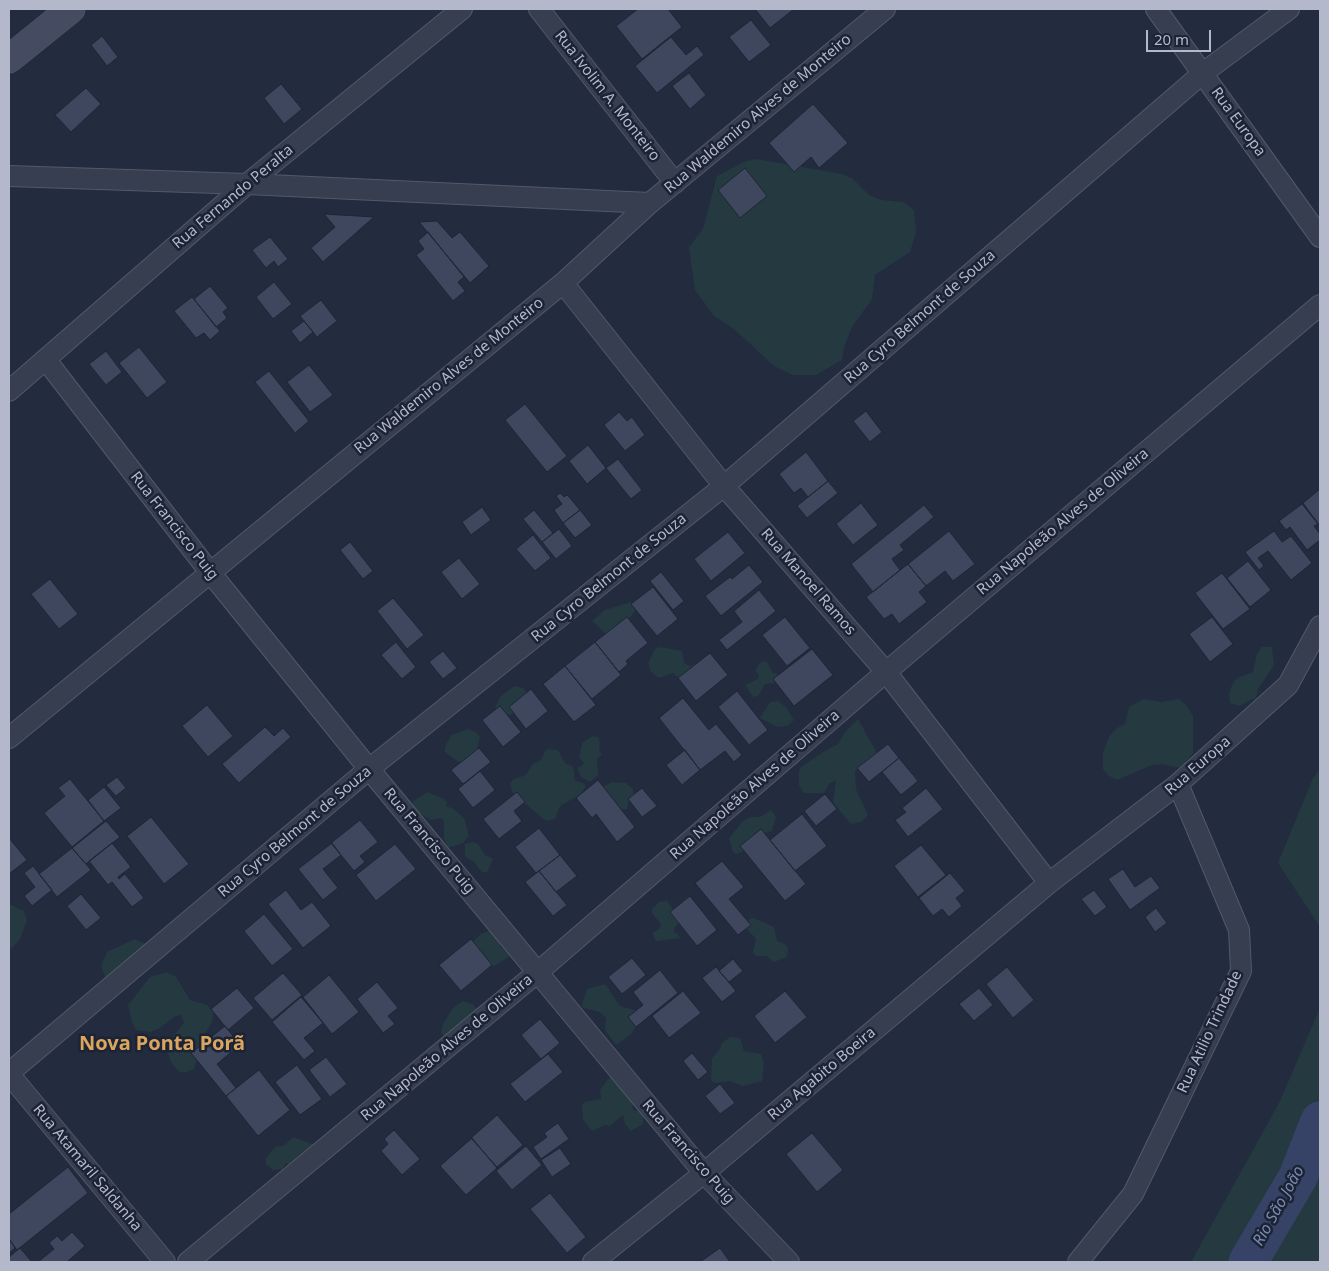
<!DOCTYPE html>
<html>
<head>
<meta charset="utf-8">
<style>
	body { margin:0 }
	#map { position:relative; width:1329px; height:1271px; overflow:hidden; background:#232b3f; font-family:"Noto Sans",sans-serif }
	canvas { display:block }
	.frame { position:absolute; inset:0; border:10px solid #b3b9ca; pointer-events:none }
	.scale { position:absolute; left:1146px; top:30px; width:65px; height:22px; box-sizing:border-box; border:2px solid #b3b9ca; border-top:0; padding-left:6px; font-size:15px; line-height:18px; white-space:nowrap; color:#b3b9ca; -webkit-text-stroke:4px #1c2334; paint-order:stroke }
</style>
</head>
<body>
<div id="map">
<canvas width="1329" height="1271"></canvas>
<div class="frame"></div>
<div class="scale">20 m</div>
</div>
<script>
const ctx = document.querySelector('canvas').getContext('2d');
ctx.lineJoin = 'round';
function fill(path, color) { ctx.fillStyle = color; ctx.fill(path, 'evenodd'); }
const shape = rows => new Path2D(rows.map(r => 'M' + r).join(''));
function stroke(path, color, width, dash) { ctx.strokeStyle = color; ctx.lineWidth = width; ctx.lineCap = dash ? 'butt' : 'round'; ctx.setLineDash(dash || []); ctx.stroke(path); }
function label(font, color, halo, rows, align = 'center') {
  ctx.font = font + ' "Noto Sans",sans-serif'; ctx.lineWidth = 5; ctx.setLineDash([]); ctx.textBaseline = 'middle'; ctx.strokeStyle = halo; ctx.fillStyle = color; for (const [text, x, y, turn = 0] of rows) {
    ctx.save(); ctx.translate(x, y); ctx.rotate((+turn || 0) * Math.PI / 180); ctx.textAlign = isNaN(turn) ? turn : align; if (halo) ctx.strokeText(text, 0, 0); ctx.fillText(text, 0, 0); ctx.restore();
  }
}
fill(shape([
	[757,159,842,174,852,178,869,195,881,200,903,202,914,210,916,232,910,252,875,275,872,299,852,327,844,347,842,360,816,375,793,375,774,366,734,329,714,316,695,290,689,247,703,229,717,176,746,161],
	[631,602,637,608,623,627,606,634,592,621,605,610],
	[660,647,682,651,684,663,690,666,701,661,682,681,673,673,659,678,651,672,648,663,655,649],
	[1262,647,1272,647,1274,665,1258,689,1256,698,1239,706,1230,703,1229,693,1232,685,1237,678,1253,672,1257,654],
	[762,661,767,662,773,673,778,674,774,683,765,684,758,696,753,697,745,685,758,679,759,675,756,672,757,667],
	[514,686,523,688,529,695,520,710,507,716,495,708,500,697],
	[1144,699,1161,702,1179,699,1186,705,1193,716,1193,753,1181,768,1162,764,1152,765,1117,780,1109,776,1103,769,1103,752,1110,735,1117,728,1125,724,1129,707],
	[778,701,786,707,794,720,787,726,777,727,760,718,770,702],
	[858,719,877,753,855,771,856,789,868,815,861,822,851,824,833,803,836,780,829,784,824,793,804,793,799,785,799,771,801,767,823,752,838,744,845,732],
	[469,729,477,733,480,737,477,750,462,762,457,761,445,752,445,747,451,735],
	[593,736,598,737,600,742,599,751,602,755,597,758,598,775,590,782,581,777,577,768,584,764,579,757,582,743],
	[548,749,558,750,565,763,573,767,575,781,583,783,586,786,581,794,560,806,555,819,546,821,512,792,510,783,514,779,526,775,533,764,541,760,545,751],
	[1320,769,1320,927,1278,863,1313,778],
	[612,782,626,783,633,789,633,799,629,800,627,809,622,809,607,798,601,788],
	[428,792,444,799,447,802,446,806,454,809,464,818,469,836,463,843,448,848,444,839,444,821,441,818,431,820,415,811,412,802],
	[771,810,776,817,772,831,758,835,750,847,742,852,737,854,733,852,729,838,743,821,751,817,760,817],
	[473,842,478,844,485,855,493,859,487,872,482,872,473,861,465,857,465,844],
	[685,898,689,898,685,918,674,928,674,932,678,934,680,938,656,941,652,933,660,928,661,924,652,913,652,909,659,902,667,901,675,912],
	[9,904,24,911,27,920,20,939,13,947,9,949],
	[754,918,774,927,777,941,785,944,788,948,787,957,774,962,766,956,756,956,753,952,756,939,746,928,749,919],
	[493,929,498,937,500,946,510,956,494,966,484,963,472,943,481,934],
	[135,939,148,945,106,979,101,966,107,952],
	[167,972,176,977,190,1000,207,1005,213,1012,212,1022,203,1037,203,1052,197,1059,194,1069,187,1072,179,1072,171,1062,168,1053,169,1041,184,1023,181,1015,174,1017,160,1028,151,1032,136,1030,132,1023,128,1005,150,977],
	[605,984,620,1006,637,1011,641,1019,631,1034,616,1045,605,1030,606,1018,599,1012,581,1007,587,989],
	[463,1001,472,1004,479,1011,447,1040,441,1033,443,1024,453,1008],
	[1320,1008,1320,1262,1191,1262,1279,1103],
	[730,1037,740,1038,744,1051,761,1054,764,1063,762,1081,743,1086,730,1081,716,1083,711,1081,712,1058,719,1051,722,1043],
	[612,1076,636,1098,632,1107,634,1111,640,1111,643,1115,643,1124,631,1131,625,1124,623,1115,610,1126,605,1125,592,1131,583,1120,582,1105,584,1102,601,1099,600,1090,608,1079],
	[293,1137,315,1145,293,1167,286,1163,282,1169,273,1170,266,1164,266,1158,275,1147,285,1145]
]), '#253940');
stroke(shape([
	[1248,1262,1298,1177,1320,1121]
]), '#364366', 39);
const building = shape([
	[638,9,668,9,682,27,642,59,616,26,638,9],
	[755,9,794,9,770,28,755,9],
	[751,20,771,45,749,62,729,37,751,20],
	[102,36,118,57,107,66,91,45,102,36],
	[671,37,686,55,697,46,704,55,657,93,635,66,671,37],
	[689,73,706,95,690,109,672,86,689,73],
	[281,84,302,109,284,124,264,98,281,84],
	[86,88,101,104,71,132,55,115,86,88],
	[813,104,848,143,819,168,811,157,794,172,769,143,813,104],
	[745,168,767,196,740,218,718,190,745,168],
	[324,214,374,217,323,262,311,248,335,227,324,214],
	[437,221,452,238,460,232,489,266,470,283,419,222,437,221],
	[428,232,464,277,458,282,465,291,453,301,416,255,424,249,418,241,428,232],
	[270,237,288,259,278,267,274,261,266,268,252,250,270,237],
	[274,282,292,304,273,319,256,297,274,282],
	[210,286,228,308,223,312,227,318,216,327,194,299,210,286],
	[192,297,220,331,210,340,204,333,196,338,174,311,192,297],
	[321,300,337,321,317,337,300,316,321,300],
	[304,321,313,332,300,343,291,331,304,321],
	[139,347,167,382,147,398,119,363,139,347],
	[106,351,122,372,106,385,89,364,106,351],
	[309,365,333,395,310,412,287,382,309,365],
	[269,371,309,421,295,433,255,382,269,371],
	[525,404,567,456,547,472,505,420,525,404],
	[866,411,882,432,870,442,853,421,866,411],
	[619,412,627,421,632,417,645,435,625,451,604,425,619,412],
	[588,445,606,468,587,484,569,461,588,445],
	[806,452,828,481,808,497,801,488,794,493,779,474,806,452],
	[618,459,642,490,631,499,606,468,618,459],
	[828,481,838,493,807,518,797,506,828,481],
	[1320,489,1320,526,1303,503,1320,489],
	[560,493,564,497,567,495,570,498,580,510,563,523,554,510,562,504,556,496,560,493],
	[861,503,878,525,853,545,836,524,861,503],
	[1302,504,1318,524,1314,526,1320,534,1320,540,1307,550,1290,527,1286,530,1279,521,1302,504],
	[924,505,934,517,900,545,904,550,892,559,900,570,873,592,851,564,924,505],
	[482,507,491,520,471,535,462,522,482,507],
	[534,510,553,533,542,542,523,519,534,510],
	[580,510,592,525,575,538,563,523,580,510],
	[559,529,572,546,556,559,542,542,559,529],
	[949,531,975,564,953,581,945,571,926,586,908,564,949,531],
	[1274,531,1282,542,1291,536,1312,563,1291,580,1268,551,1258,558,1264,566,1259,570,1245,552,1274,531],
	[728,532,745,553,711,581,694,559,728,532],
	[533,535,551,558,535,571,516,549,533,535],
	[350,542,373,571,363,579,340,550,350,542],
	[459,558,480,584,462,599,441,572,459,558],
	[1248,561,1271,590,1250,607,1227,578,1248,561],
	[908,564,926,586,919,592,927,602,899,624,892,614,884,619,866,597,908,564],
	[749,565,763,582,721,616,705,596,730,577,732,579,749,565],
	[661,572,684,601,673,610,650,581,661,572],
	[1222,573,1250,609,1223,629,1195,593,1222,573],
	[50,579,78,614,59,629,31,594,50,579],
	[653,587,678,619,657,636,631,604,653,587],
	[759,590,776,611,727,650,719,640,742,622,734,611,759,590],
	[393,598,424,635,407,649,377,611,393,598],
	[627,617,648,643,626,661,628,664,619,672,595,642,627,617],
	[785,617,810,648,787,666,762,635,785,617],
	[1212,617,1233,644,1210,662,1189,634,1212,617],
	[396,642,416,667,402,679,381,655,396,642],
	[595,642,621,675,592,699,565,666,595,642],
	[812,649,833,675,794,706,773,679,812,649],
	[443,651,457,668,443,679,429,662,443,651],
	[710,653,728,675,696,701,678,678,710,653],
	[565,666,596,705,574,722,543,684,565,666],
	[531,689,548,711,526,729,509,707,531,689],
	[737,691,768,730,749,745,718,707,737,691],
	[683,698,709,730,716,724,742,755,734,762,725,751,700,770,659,718,683,698],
	[207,705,233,736,208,757,182,726,207,705],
	[500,706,521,732,503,747,482,720,500,706],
	[265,727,274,736,283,728,291,737,239,783,222,764,265,727],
	[888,744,899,758,869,782,857,768,888,744],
	[479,748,491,762,463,784,451,770,479,748],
	[685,750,700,770,682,785,666,765,685,750],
	[899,758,918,781,901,795,882,772,899,758],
	[480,771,495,790,473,808,458,789,480,771],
	[117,777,126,788,116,796,106,785,117,777],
	[70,779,104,821,72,847,44,813,65,796,58,788,70,779],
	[598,780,635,827,617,842,596,814,592,818,576,798,598,780],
	[104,787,121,808,104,821,88,800,104,787],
	[642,788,657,806,642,817,628,799,642,788],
	[926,788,943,809,908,837,895,820,906,812,902,808,926,788],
	[517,792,525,802,514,811,522,821,499,839,483,819,517,792],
	[825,794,837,809,816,826,804,811,825,794],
	[802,814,827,846,795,871,770,840,802,814],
	[151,817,189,864,164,884,127,836,151,817],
	[360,820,378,842,360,856,365,862,354,871,331,843,360,820],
	[106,821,120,837,86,864,72,848,106,821],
	[539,828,560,855,536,873,515,847,539,828],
	[761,829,806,884,785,901,740,846,761,829],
	[9,838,27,860,9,874,9,838],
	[112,843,131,867,118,877,119,879,125,874,144,898,132,907,112,882,108,885,89,861,112,843],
	[332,843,341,855,323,869,338,888,323,900,298,869,332,843],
	[395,844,416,869,376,901,356,875,395,844],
	[921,845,946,875,918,897,894,866,921,845],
	[72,848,91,870,57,897,39,874,72,848],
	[560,855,577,876,556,892,539,871,560,855],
	[722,861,744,887,729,899,751,925,738,935,695,883,722,861],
	[33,866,52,890,32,906,24,896,35,887,24,873,33,866],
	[1123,869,1135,887,1151,876,1160,888,1130,910,1108,879,1123,869],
	[539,871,567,905,553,916,525,882,539,871],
	[950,873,965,891,956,898,962,906,949,917,942,909,933,916,919,898,950,873],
	[286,890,301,910,312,902,331,926,303,948,268,904,286,890],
	[1094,890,1107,907,1095,916,1081,899,1094,890],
	[81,894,101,918,86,930,67,906,81,894],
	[690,896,717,930,697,946,670,912,690,896],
	[1156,908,1167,923,1155,932,1145,917,1156,908],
	[264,914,293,949,272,966,244,931,264,914],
	[471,939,492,965,461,991,439,965,471,939],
	[632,958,646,975,622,994,608,977,632,958],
	[733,959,743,971,729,982,719,971,733,959],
	[716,967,736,991,722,1002,702,978,716,967],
	[1007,967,1034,1000,1013,1018,986,984,1007,967],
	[660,970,678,993,636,1027,628,1017,643,1005,633,992,660,970],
	[283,973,302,995,272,1020,253,998,283,973],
	[329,975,359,1012,332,1034,303,997,329,975],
	[377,982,398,1008,388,1016,395,1024,383,1033,357,999,377,982],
	[237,988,254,1008,228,1030,211,1009,237,988],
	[979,988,993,1005,974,1021,959,1004,979,988],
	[683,991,701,1013,669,1038,652,1016,683,991],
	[785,991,807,1017,775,1043,754,1016,785,991],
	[301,997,323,1023,304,1038,315,1051,304,1060,272,1022,301,997],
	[540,1019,560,1043,541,1059,521,1035,540,1019],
	[225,1026,240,1045,217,1064,236,1088,226,1096,191,1053,225,1026],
	[692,1053,708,1072,698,1080,683,1061,692,1053],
	[548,1054,563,1072,525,1102,510,1084,548,1054],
	[326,1057,347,1084,330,1097,309,1070,326,1057],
	[297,1065,322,1099,300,1115,275,1082,297,1065],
	[259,1070,290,1110,258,1136,226,1096,259,1070],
	[720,1084,735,1103,720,1114,705,1096,720,1084],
	[497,1115,523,1145,497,1167,471,1138,497,1115],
	[558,1123,569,1139,541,1159,533,1147,547,1137,544,1133,558,1123],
	[394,1130,420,1159,402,1175,381,1151,388,1144,384,1139,394,1130],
	[812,1133,843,1170,817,1192,786,1154,812,1133],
	[472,1138,497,1168,466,1195,440,1166,472,1138],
	[526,1146,542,1165,512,1190,496,1171,526,1146],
	[560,1148,571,1164,552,1177,541,1160,560,1148],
	[68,1167,88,1193,17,1250,9,1239,9,1214,68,1167],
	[550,1193,586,1237,567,1253,530,1209,550,1193],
	[72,1232,85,1246,67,1262,38,1262,54,1249,49,1243,57,1236,62,1241,72,1232],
	[9,1239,15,1248,9,1253,9,1239],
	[20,1248,32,1262,9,1262,9,1257,20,1248],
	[720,1248,730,1262,700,1262,720,1248]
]);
fill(building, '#3f475f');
stroke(building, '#1e2536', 1);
const street = shape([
	[539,9,675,183],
	[1156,9,1320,237],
	[9,176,247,184,650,203],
	[563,283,724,486,886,672,1049,883],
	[46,360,209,571,369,769,704,1173,789,1262],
	[9,391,247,184,462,9],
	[9,738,563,283,650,203,885,9],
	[9,1073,369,769,724,486,1203,73,1289,9],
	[9,1074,165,1262],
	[188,1262,538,972,886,672,1320,305],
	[593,1262,704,1173,1049,883,1178,784,1288,685,1320,626],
	[1078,1262,1133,1194,1241,971,1239,930,1178,784]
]);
const secondary = shape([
	[9,59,71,9]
]);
stroke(street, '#52596a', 22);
stroke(secondary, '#52596a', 29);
stroke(street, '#373e4f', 20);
stroke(secondary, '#454c62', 28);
label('15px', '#b3b9ca', '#1c2334', [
	["Rua Ivolim A. Monteiro",607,96,52],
	["Rua Waldemiro Alves de Monteiro",758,114,-40],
	["Rua Europa",1238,122,54],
	["Rua Fernando Peralta",233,197,-40],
	["Rua Cyro Belmont de Souza",920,317,-41],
	["Rua Waldemiro Alves de Monteiro",449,376,-39],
	["Rua Napoleão Alves de Oliveira",1063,522,-40],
	["Rua Francisco Puig",174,526,52],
	["Rua Cyro Belmont de Souza",609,578,-39],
	["Rua Manoel Ramos",808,582,49],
	["Rua Europa",1198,766,-41],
	["Rua Napoleão Alves de Oliveira",755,785,-41],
	["Rua Cyro Belmont de Souza",295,832,-40],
	["Rua Francisco Puig",429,841,50],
	["Rua Atilio Trindade",1210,1032,-65],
	["Rua Napoleão Alves de Oliveira",447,1048,-40],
	["Rua Agabito Boeira",822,1074,-40],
	["Rua Francisco Puig",688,1152,49],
	["Rua Atamaril Saldanha",87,1168,50]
]);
label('italic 16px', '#7a8ab2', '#1c2334', [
	["Rio São João",1279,1206,-61]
]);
label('bold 20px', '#d9a55f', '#1c2334', [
	["Nova Ponta Porã",162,1044]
]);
</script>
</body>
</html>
